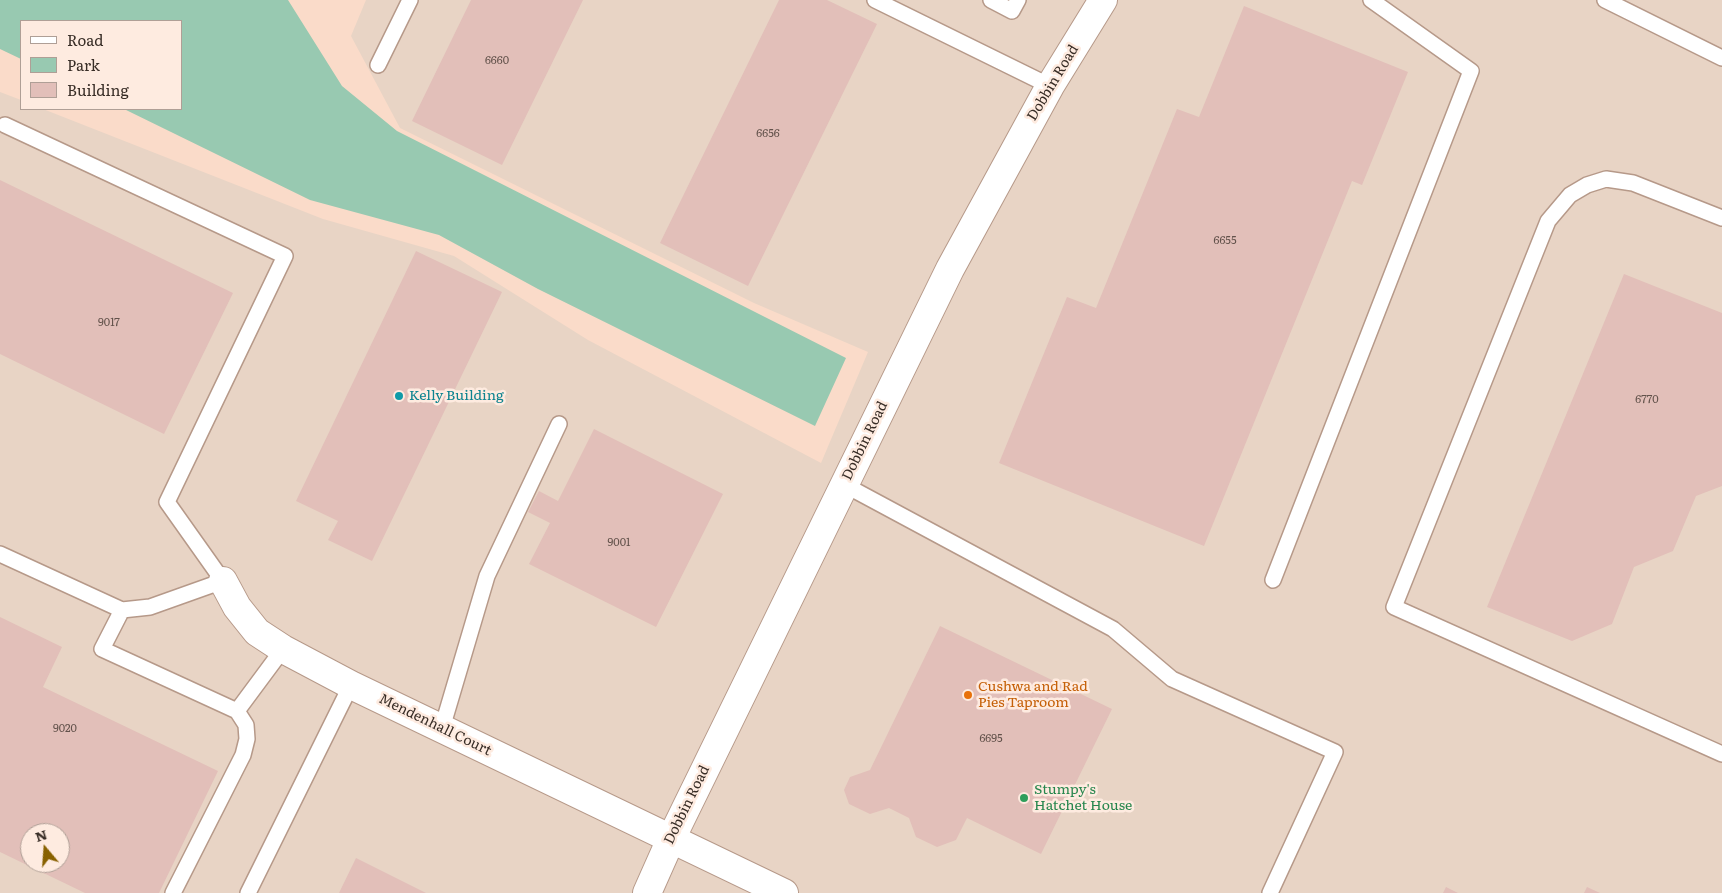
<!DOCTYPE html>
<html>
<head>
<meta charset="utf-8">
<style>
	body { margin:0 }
	#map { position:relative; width:1722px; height:893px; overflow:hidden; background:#fadbc9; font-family:Literata,serif }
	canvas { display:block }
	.legend { position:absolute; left:20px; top:20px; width:162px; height:90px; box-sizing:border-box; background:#feebe0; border:1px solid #af9f96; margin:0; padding:6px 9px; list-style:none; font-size:15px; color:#382d26 }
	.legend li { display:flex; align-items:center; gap:10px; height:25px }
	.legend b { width:25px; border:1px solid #af9f96 }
	.north { position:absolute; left:20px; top:823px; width:50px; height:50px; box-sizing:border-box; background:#feebe0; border:1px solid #af9f96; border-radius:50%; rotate:342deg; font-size:14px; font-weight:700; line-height:20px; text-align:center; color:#382d26 }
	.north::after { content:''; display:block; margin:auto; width:18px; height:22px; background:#886100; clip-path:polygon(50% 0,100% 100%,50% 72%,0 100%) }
</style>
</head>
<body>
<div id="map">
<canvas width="1722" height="893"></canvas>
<ul class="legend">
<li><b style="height:6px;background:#fff"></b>Road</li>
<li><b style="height:14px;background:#98c9b1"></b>Park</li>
<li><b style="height:14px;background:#e2bfb9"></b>Building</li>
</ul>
<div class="north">N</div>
</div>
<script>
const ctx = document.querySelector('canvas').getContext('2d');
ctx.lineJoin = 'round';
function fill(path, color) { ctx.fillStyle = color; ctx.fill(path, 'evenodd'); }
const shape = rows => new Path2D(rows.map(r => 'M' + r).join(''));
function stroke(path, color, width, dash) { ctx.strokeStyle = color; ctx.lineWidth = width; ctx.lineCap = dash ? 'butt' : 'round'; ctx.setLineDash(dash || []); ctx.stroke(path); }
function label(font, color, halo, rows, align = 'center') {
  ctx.font = font + ' Literata,serif'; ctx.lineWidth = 5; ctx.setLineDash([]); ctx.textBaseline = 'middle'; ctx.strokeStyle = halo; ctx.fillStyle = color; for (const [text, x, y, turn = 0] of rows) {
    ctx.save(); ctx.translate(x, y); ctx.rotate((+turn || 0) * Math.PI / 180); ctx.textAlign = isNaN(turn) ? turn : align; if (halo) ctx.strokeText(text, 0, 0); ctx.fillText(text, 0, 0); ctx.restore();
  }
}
fill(shape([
	[366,0,1722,0,1722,893,0,893,0,92,21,100,21,109,43,109,323,219,454,256,588,340,821,463,868,352,754,303,400,128,351,36],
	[30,833,60,833,60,863,30,863]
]), '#e8d4c5');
fill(shape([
	[0,0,288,0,342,86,397,131,846,358,815,426,538,289,439,235,310,200,124,109,181,109,181,21,21,21,21,59,0,49]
]), '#98c9b1');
fill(shape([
	[471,0,583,0,502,165,412,121],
	[779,0,827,0,877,24,748,286,660,243],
	[1244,6,1408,72,1362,185,1352,181,1204,546,999,463,1067,297,1096,308,1177,109,1199,117],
	[0,180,233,293,164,434,0,354],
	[416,251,502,292,372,561,328,540,338,521,296,501],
	[1624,274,1722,313,1722,486,1696,496,1673,551,1634,567,1612,624,1572,641,1487,607],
	[594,429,723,494,656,627,529,564,550,523,528,512,539,491,558,501],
	[0,617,62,647,43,687,218,771,159,893,85,893,0,852],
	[30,833,60,833,60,863,30,863],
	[940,626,1112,709,1041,854,967,818,956,840,937,847,916,837,909,818,889,808,870,814,849,804,844,790,850,777,870,770],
	[356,858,426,893,339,893],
	[1446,887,1458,893,1443,893],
	[1587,887,1600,893,1584,893]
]), '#e2bfb9');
const service = shape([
	[875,0,1050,86],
	[991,0,1012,11,1018,0],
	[1605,0,1722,58],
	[378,65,410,0],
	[5,125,285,256,167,502,223,581,150,607,122,610],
	[1722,218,1633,183,1606,179,1587,185,1570,195,1548,221,1394,607,1722,754],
	[843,484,1113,629,1172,679,1335,752,1270,893],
	[0,554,122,610,102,649,237,711,246,725,247,739,243,755,173,893],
	[1273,580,1471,71,1371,0],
	[237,711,283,649],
	[442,728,487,576,559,424],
	[248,893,351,685]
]);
const minor = shape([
	[223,581,237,607,257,632,283,649,351,685,784,893]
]);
const tertiary = shape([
	[647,893,671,839,950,269,1050,86,1103,0]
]);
stroke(service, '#b69989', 18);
stroke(minor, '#b69989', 30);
stroke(tertiary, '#b69989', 30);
stroke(service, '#fff', 15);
stroke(minor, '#fff', 28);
stroke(tertiary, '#fff', 28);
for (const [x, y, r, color] of [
	[399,396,5,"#0f9aa8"],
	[968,695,5,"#e8710a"],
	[1024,798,5,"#2e9e5b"]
]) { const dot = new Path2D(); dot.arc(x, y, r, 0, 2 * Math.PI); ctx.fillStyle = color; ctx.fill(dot); stroke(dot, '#feebe0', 2); }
label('11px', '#62524b', null, [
	["6660",497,61],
	["6656",768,134],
	["6655",1225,241],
	["9017",109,323],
	["6770",1647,400],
	["9001",619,543],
	["9020",65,729],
	["6695",991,739]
]);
label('14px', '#382d26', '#feebe0', [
	["Dobbin Road",1053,83,-59],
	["Dobbin Road",865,441,-64],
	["Mendenhall Court",435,725,26],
	["Dobbin Road",687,805,-64]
]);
label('14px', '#0d838f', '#feebe0', [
	["Kelly Building",409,396]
], 'left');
label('14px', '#c56008', '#feebe0', [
	["Cushwa and Rad",978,687],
	["Pies Taproom",978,703]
], 'left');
label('14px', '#27864d', '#feebe0', [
	["Stumpy's",1034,790],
	["Hatchet House",1034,806]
], 'left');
</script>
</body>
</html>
